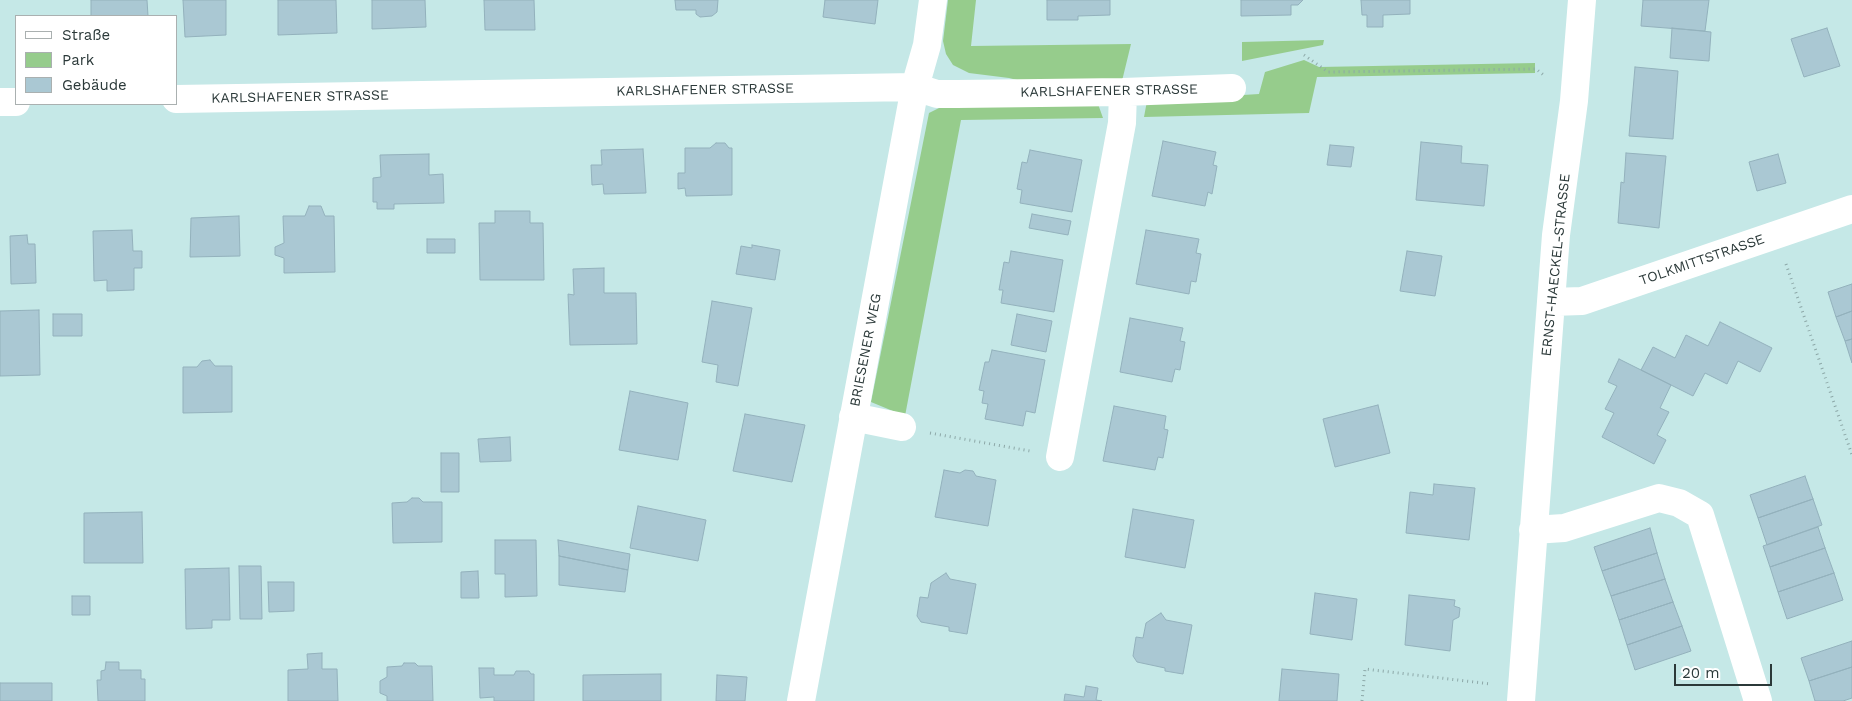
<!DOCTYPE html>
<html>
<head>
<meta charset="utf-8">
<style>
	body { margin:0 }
	#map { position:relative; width:1852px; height:701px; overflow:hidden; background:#c5e8e7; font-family:"Work Sans",sans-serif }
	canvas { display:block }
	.legend { position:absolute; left:15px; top:15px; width:162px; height:90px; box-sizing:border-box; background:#fff; border:1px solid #aab0b0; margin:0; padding:6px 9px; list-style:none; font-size:15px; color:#2b3939 }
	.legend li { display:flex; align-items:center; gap:10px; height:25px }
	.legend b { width:25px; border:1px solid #aab0b0 }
	.scale { position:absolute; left:1674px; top:664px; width:98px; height:22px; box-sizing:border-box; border:2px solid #2b3939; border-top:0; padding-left:6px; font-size:15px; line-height:18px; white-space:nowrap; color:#2b3939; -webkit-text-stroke:4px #fff; paint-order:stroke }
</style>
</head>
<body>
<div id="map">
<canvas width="1852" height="701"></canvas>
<ul class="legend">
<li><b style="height:6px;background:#fff"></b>Straße</li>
<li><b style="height:14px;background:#96cc8c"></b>Park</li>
<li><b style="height:14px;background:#aac8d3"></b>Gebäude</li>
</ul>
<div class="scale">20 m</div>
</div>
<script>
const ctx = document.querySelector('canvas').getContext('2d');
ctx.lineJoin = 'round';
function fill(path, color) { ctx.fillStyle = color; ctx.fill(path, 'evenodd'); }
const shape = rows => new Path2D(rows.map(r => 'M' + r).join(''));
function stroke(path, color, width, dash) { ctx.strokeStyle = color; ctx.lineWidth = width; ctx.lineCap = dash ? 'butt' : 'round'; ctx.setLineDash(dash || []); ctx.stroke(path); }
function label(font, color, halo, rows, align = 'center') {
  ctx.font = font + ' "Work Sans",sans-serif'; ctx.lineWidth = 4; ctx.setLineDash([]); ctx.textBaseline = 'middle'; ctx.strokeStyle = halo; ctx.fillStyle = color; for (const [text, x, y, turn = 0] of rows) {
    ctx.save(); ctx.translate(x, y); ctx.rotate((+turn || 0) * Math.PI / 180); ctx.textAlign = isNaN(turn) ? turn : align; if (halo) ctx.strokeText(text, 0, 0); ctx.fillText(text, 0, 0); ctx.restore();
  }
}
fill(shape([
	[948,0,976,0,971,46,1131,44,1122,81,1025,82,1009,78,969,73,953,65,946,54,943,41],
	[1324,40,1323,45,1242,61,1242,42],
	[1304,60,1319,67,1535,63,1535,73,1317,77,1309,113,1144,117,1147,101,1259,94,1265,72],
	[1098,104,1103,118,961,120,905,416,871,402,929,113,945,105]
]), '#96cc8c');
const building = shape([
	[91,0,147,0,148,16,91,16,91,0],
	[183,0,226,0,226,35,185,37,183,0],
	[278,0,336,0,337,33,278,35,278,0],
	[372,0,425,0,426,27,372,29,372,0],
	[484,0,534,0,535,30,485,30,484,0],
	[675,0,718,0,717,12,712,16,700,17,696,14,696,10,676,10,675,0],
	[825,0,878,0,875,24,823,17,825,0],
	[1047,0,1110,0,1110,15,1078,16,1078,20,1047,20,1047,0],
	[1241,0,1303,0,1298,5,1291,5,1291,15,1241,16,1241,0],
	[1361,0,1410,0,1410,14,1383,15,1383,27,1367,27,1367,15,1362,15,1361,0],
	[1643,0,1709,0,1705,31,1641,26,1643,0],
	[1672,28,1711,32,1709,61,1670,58,1672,28],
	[1827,28,1840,66,1804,77,1791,39,1827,28],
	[1635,67,1678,71,1673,139,1629,136,1635,67],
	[1163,141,1216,152,1213,165,1217,166,1212,194,1208,192,1205,206,1152,196,1163,141],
	[1421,142,1462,146,1461,163,1488,165,1484,206,1416,200,1421,142],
	[716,143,725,143,729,148,732,148,732,195,686,196,685,188,678,189,678,173,685,173,685,148,710,148,716,143],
	[1330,145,1354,147,1351,167,1327,165,1330,145],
	[643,149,646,193,604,194,603,184,592,185,591,165,602,165,601,150,643,149],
	[1030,150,1082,160,1072,212,1020,203,1022,190,1017,189,1022,162,1027,163,1030,150],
	[1626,153,1666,156,1659,228,1618,223,1621,182,1624,183,1626,153],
	[429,154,429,175,443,174,444,203,394,204,394,209,377,209,377,202,373,202,373,178,381,177,380,155,429,154],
	[1778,154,1786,183,1757,191,1749,162,1778,154],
	[309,206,321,206,325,216,334,216,335,272,284,273,284,258,275,255,275,247,284,243,283,216,305,216,309,206],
	[495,211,530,211,530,223,543,223,544,280,480,280,479,223,495,223,495,211],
	[1032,214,1071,221,1068,235,1029,228,1032,214],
	[239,216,240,256,190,257,191,218,239,216],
	[132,230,133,251,142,251,142,268,134,268,134,290,107,291,107,280,94,281,93,231,132,230],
	[1146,230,1199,239,1196,253,1201,254,1196,282,1191,281,1189,294,1136,284,1146,230],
	[27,235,28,244,35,244,36,283,11,284,10,236,27,235],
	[427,239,455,239,455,253,427,253,427,239],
	[752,245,780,250,775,280,736,274,741,246,752,248,752,245],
	[1011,251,1063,260,1054,312,1001,303,1003,290,999,290,1004,262,1009,263,1011,251],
	[1407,251,1442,256,1435,296,1400,291,1407,251],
	[604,268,604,293,636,293,637,344,570,345,568,294,574,295,573,269,604,268],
	[1852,284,1852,311,1836,317,1828,292,1852,284],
	[712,301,752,308,738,386,716,382,718,365,702,362,712,301],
	[39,310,40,375,0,376,0,311,39,310],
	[1852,311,1852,339,1845,341,1836,317,1852,311],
	[53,314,82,314,82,336,53,336,53,314],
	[1017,314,1052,321,1046,352,1011,345,1017,314],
	[1130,318,1183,328,1180,341,1185,342,1180,370,1175,369,1172,382,1120,372,1130,318],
	[1720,322,1772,348,1760,372,1738,361,1727,384,1705,373,1693,396,1641,370,1653,347,1675,358,1686,335,1708,346,1720,322],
	[1852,339,1852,363,1845,341,1852,339],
	[992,350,1045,360,1035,413,1026,411,1023,426,985,419,988,404,982,403,984,391,979,390,985,362,989,362,992,350],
	[1619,359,1671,385,1660,408,1669,412,1657,435,1666,440,1654,464,1602,437,1614,413,1605,409,1617,386,1608,382,1619,359],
	[210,360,215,366,232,366,232,412,183,413,183,367,197,367,202,361,210,360],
	[630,391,688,403,678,460,619,450,630,391],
	[1378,405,1390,453,1335,467,1323,419,1378,405],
	[1114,406,1166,416,1164,429,1168,430,1163,458,1158,457,1155,470,1103,461,1114,406],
	[745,414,805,425,792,482,733,471,745,414],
	[510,437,511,461,480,462,478,439,510,437],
	[441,453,459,453,459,492,441,492,441,453],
	[944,470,960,473,965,470,973,471,976,476,996,480,988,526,935,517,944,470],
	[1805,476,1813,499,1758,518,1750,495,1805,476],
	[1434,484,1475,488,1469,540,1406,533,1410,492,1433,495,1434,484],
	[412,498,419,498,423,502,442,502,442,542,393,543,392,503,407,502,412,498],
	[1813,499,1822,525,1767,545,1758,518,1813,499],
	[638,506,706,520,698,561,630,548,638,506],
	[1133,509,1194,520,1185,568,1125,557,1133,509],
	[142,512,143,563,84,563,84,513,142,512],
	[1818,527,1825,548,1770,567,1763,546,1818,527],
	[1650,528,1657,553,1602,571,1594,547,1650,528],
	[495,540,536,540,537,596,505,597,505,574,495,574,495,540],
	[558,540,630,554,628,570,559,556,558,540],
	[1825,548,1834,573,1778,592,1770,567,1825,548],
	[1657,553,1665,579,1611,596,1602,571,1657,553],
	[559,556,628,570,625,592,559,585,559,556],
	[239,566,261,566,262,619,240,619,239,566],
	[229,568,230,620,212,620,212,628,186,629,185,569,229,568],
	[478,571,479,598,461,598,461,572,478,571],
	[946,573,950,579,976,584,967,634,949,631,949,627,921,622,917,616,920,597,928,598,931,583,946,573],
	[1834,573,1843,600,1787,619,1778,592,1834,573],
	[1665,579,1673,602,1619,620,1611,596,1665,579],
	[268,582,294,582,294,611,269,612,268,582],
	[1315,593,1357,599,1352,640,1310,634,1315,593],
	[1409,595,1455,600,1454,606,1460,608,1459,617,1453,620,1450,651,1405,645,1409,595],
	[72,596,90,596,90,615,72,615,72,596],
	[1673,602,1682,626,1627,645,1619,620,1673,602],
	[1161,613,1166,620,1192,625,1183,674,1165,671,1165,668,1137,662,1133,656,1136,637,1143,638,1146,623,1161,613],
	[1682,626,1691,651,1635,670,1627,645,1682,626],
	[1852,641,1852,667,1809,681,1801,658,1852,641],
	[322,653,322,669,337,669,338,701,288,701,288,670,308,669,307,654,322,653],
	[106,662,119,662,119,670,141,670,141,679,145,679,145,701,98,701,97,680,101,680,101,671,105,670,106,662],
	[404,663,415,663,418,666,432,666,433,701,387,701,387,696,380,693,380,681,387,677,387,667,402,666,404,663],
	[1852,667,1852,698,1843,701,1815,701,1809,681,1852,667],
	[479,668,494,668,494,675,514,675,516,671,529,671,531,674,534,674,534,701,494,701,494,697,480,698,479,668],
	[1282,669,1339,674,1337,701,1279,701,1282,669],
	[661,674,661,701,583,701,583,675,661,674],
	[717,675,747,677,745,701,716,701,717,675],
	[0,683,52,683,52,701,0,701,0,683],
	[1086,686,1098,688,1096,700,1102,701,1064,701,1065,694,1084,697,1086,686]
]);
fill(building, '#aac8d3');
stroke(building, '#93b1bc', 1);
stroke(shape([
	[1304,55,1328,72,1536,69,1545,76],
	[1786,264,1852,455],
	[930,433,1030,451],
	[1362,701,1365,669,1491,684]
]), '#8da8a8', 3, [1, 4]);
stroke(shape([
	[176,99,915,87,937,94,957,94,1123,92,1232,88],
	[0,102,16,102],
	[1551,302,1582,301,1852,209],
	[853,417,902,427],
	[1060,457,1122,123,1123,92],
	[1533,530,1564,528,1659,498,1679,503,1700,515,1758,701],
	[801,701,915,87,927,45,933,0],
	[1521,701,1556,235,1574,101,1582,0]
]), '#fff', 28);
label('14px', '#2b3939', '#fff', [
	["KARLSHAFENER STRASSE",705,90,-1],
	["KARLSHAFENER STRASSE",1109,91,-1],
	["KARLSHAFENER STRASSE",300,97,-1],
	["TOLKMITTSTRASSE",1702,260,-19],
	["ERNST-HAECKEL-STRASSE",1556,265,-84],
	["BRIESENER WEG",866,350,-79]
]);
</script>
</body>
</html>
